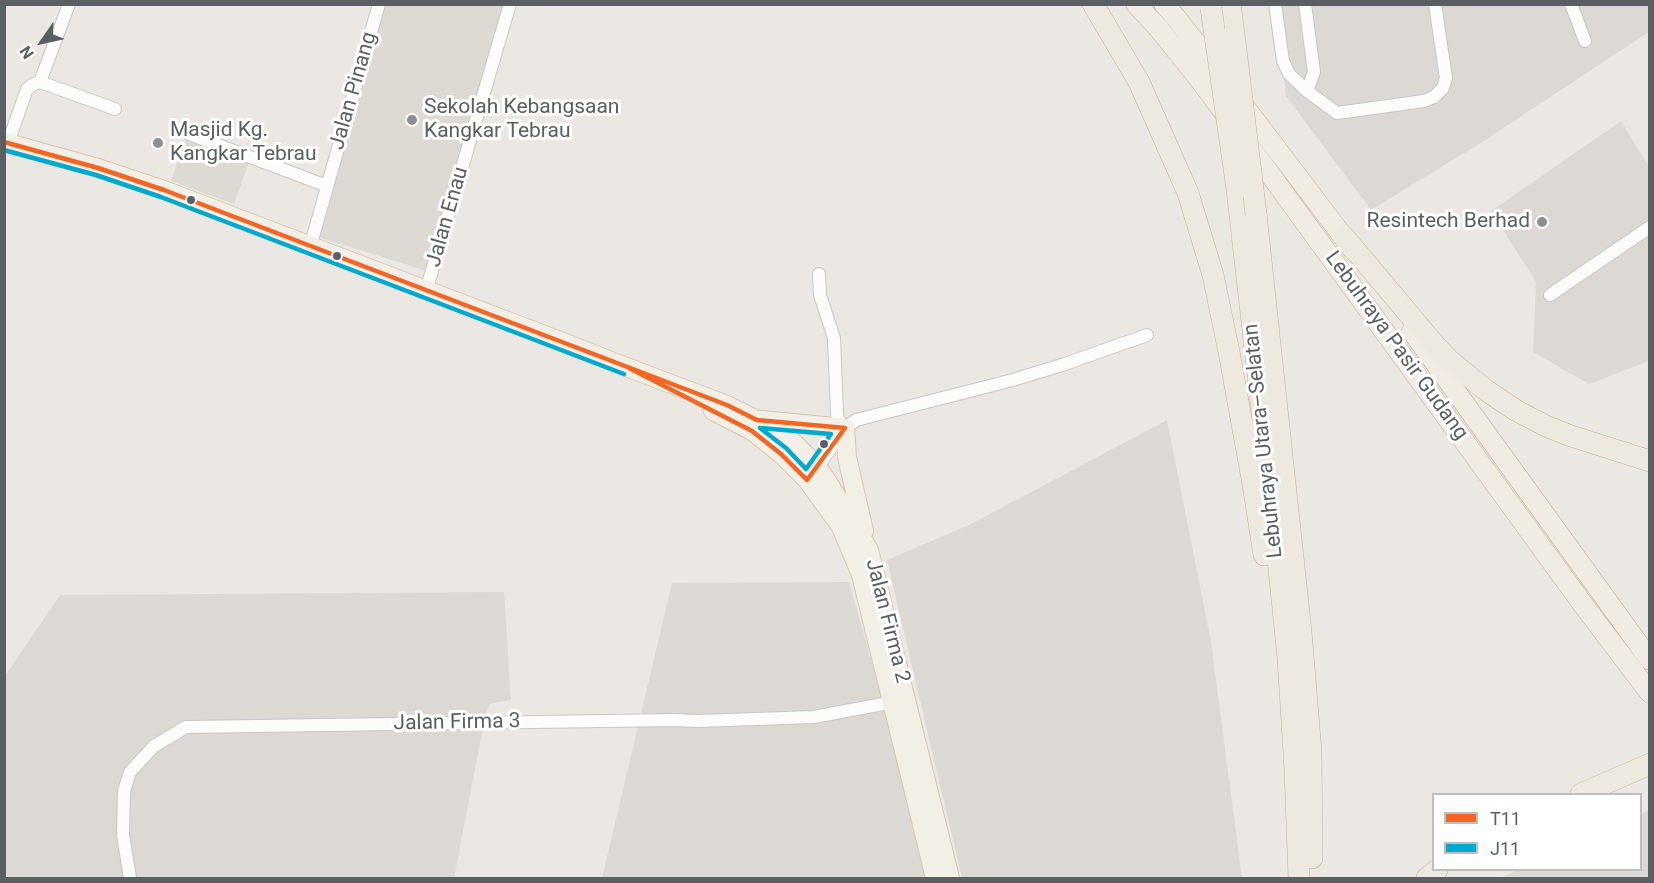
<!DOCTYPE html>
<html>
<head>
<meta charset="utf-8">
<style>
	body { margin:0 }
	#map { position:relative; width:1654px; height:883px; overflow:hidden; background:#ebe8e4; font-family:Roboto,sans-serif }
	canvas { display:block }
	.frame { position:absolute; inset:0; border:6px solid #595f63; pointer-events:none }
	.legend { position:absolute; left:1432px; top:793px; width:210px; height:78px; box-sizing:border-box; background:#fff; border:2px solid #bdbfc1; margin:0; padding:8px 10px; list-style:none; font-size:18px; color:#595f63 }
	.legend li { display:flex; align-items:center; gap:12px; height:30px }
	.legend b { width:30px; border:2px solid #bdbfc1 }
	.north { position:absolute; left:12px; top:12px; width:60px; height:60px; -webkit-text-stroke:4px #fff; paint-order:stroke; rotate:236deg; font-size:16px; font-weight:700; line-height:24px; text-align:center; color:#595f63 }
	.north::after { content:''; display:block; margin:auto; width:21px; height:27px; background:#595f63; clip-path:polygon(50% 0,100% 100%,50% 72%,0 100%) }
</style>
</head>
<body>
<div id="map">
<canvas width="1654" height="883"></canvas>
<div class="frame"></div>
<ul class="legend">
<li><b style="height:8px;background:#f26522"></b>T11</li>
<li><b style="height:8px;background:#00a9ce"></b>J11</li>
</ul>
<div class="north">N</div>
</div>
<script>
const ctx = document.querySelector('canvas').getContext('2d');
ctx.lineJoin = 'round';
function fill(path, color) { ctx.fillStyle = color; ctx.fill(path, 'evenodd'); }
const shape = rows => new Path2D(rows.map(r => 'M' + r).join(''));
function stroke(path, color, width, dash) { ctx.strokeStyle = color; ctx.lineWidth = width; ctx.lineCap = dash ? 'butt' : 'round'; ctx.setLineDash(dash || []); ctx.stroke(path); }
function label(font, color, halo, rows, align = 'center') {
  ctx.font = font + ' Roboto,sans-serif'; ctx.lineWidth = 6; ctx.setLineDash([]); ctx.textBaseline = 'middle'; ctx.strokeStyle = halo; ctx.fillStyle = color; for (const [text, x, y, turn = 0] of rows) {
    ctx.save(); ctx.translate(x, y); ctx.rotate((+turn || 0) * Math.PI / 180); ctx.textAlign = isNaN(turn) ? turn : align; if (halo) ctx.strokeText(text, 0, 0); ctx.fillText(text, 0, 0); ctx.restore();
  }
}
fill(shape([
	[1276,5,1649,5,1649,32,1479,144,1371,210,1286,96],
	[1621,121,1649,167,1649,361,1589,384,1533,352,1536,282,1491,211],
	[1167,420,1211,642,1242,878,962,878,887,560,969,525],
	[849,582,877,680,928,878,602,878,672,583],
	[504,592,511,700,489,704,480,743,454,878,9,878,5,872,5,676,60,595],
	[1649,810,1649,878,1501,878,1517,870,1640,870,1641,814]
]), '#dcd9d5');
fill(shape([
	[386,5,509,5,427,271,315,236],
	[186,138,249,162,234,204,171,181]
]), '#ddd9d3');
const minor = shape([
	[1275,4,1283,61,1289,74,1307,91,1337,113,1424,101,1434,97,1443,88,1446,78,1435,4],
	[1305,4,1314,72,1307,91],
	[1571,4,1585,41],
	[40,82,69,4],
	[189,134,327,186],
	[8,143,27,89,34,84,40,82,115,109],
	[310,247,379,4],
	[819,274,820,295,834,338,837,413,838,420,845,428],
	[426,291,510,4],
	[1550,295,1650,227],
	[814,472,845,428,856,420,1009,381,1062,365,1147,335],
	[130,878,123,835,124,791,130,772,154,746,186,727,675,720,698,721,814,717,899,701]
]);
const primary = shape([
	[4,142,98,168,164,190,555,339,629,368,727,405,757,420,794,443,818,467,843,506,869,550,950,878],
	[713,411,752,431,781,454,807,480,841,527,861,575,935,878],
	[762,420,845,428,847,457,864,531]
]);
const trunk = shape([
	[1136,4,1159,29,1200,80,1267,170,1584,606,1650,693],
	[1164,4,1177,19,1210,61,1354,251],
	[1412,331,1650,660]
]);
const motorway = shape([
	[1093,4,1139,82,1188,193,1213,275,1229,352,1253,484,1264,555],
	[1230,4,1234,34],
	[1237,189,1271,490,1288,658,1295,769,1299,878],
	[1256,214,1301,632,1311,752,1312,858],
	[1345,238,1434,344,1450,361,1487,391,1517,411,1548,427,1571,436,1650,461],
	[1581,794,1650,764],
	[1427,878,1437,870]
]);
stroke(minor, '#c7c7c7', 14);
stroke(primary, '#d5c6b0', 20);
stroke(trunk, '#c2ae91', 21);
stroke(motorway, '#c2ae91', 22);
stroke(minor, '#fcfcfb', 12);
stroke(primary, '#f2efe7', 18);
stroke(trunk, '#f0ece4', 20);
stroke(motorway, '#eee9e0', 21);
const motorwayBridge = shape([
	[1211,8,1237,189],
	[1234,34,1256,214]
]);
stroke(motorwayBridge, '#c2ae91', 22, []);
stroke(motorwayBridge, '#eee9e0', 21);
stroke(shape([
	[4,142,98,168,164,190,727,405,757,420,845,428,807,480,781,454,752,431,629,368]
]), '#f26522', 4.5);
stroke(shape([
	[4,150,96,175,161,197,624,374],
	[760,428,831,434,806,469,786,448,760,428]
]), '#00a9ce', 4.5);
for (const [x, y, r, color] of [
	[412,120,6,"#8c8f90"],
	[158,143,6,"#8c8f90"],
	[191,200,5,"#595f63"],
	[1542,222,6,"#8c8f90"],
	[337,256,5,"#595f63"],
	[824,444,5,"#595f63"]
]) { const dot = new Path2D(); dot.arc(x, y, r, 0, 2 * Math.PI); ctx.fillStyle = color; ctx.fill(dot); stroke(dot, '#fff', 2); }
label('21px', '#595f63', '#fff', [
	["Jalan Pinang",354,91,-74],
	["Jalan Enau",448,217,-74],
	["Lebuhraya Pasir Gudang",1396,346,54],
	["Lebuhraya Utara–Selatan",1264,441,-96],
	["Jalan Firma 2",887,621,76],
	["Jalan Firma 3",457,723,-1]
]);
label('21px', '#595f63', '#fff', [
	["Sekolah Kebangsaan",424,108],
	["Kangkar Tebrau",424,132],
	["Masjid Kg.",170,131],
	["Kangkar Tebrau",170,155],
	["Resintech Berhad",1530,222,"right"]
], 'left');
</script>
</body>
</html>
